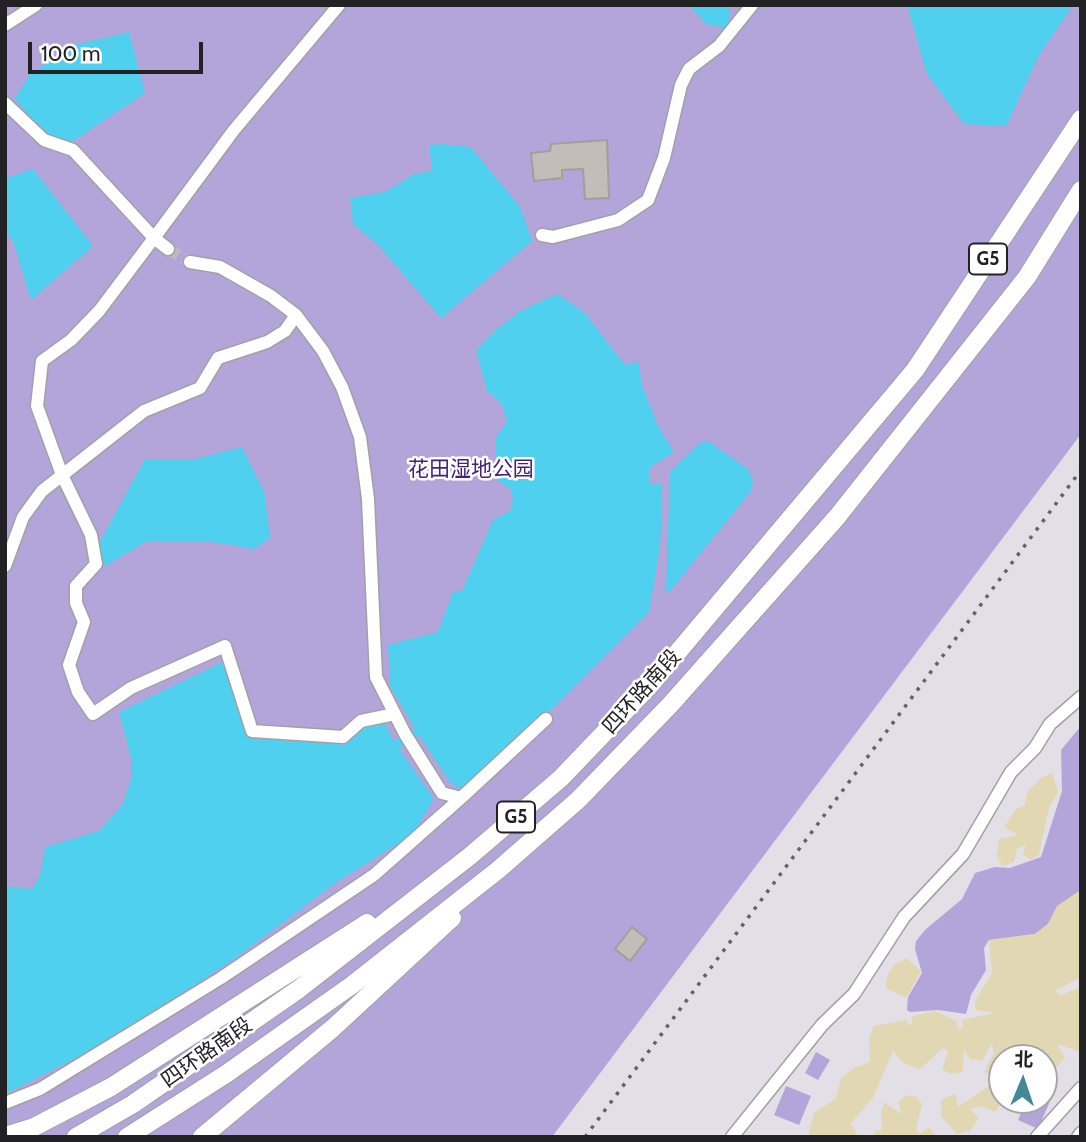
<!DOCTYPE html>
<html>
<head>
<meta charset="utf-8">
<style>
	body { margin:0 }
	#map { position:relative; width:1086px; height:1142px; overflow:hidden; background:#e2e0e6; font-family:Cabin,"Noto Sans SC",sans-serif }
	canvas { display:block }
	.frame { position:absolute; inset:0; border:7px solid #222124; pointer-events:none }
	.north { position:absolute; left:988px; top:1044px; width:70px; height:70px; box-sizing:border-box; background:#fff; border:2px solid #a7a6a7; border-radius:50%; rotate:2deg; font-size:19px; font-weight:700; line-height:28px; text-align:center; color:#222124 }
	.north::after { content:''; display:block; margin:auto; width:24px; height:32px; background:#448797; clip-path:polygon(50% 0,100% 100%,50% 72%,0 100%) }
	.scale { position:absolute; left:28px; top:42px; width:175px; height:32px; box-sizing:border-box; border:4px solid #222124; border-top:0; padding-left:9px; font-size:21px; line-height:24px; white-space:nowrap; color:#222124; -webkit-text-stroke:5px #fff; paint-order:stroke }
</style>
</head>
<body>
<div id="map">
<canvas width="1086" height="1142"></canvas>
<div class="frame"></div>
<div class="north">北</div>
<div class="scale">100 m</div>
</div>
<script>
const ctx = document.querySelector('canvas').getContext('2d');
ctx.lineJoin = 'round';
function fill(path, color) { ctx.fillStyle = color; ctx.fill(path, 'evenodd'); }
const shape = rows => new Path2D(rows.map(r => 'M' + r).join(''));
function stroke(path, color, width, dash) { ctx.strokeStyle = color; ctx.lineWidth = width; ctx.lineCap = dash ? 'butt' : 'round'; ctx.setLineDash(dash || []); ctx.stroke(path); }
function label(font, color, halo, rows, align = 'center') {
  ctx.font = font + ' Cabin,"Noto Sans SC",sans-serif'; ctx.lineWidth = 5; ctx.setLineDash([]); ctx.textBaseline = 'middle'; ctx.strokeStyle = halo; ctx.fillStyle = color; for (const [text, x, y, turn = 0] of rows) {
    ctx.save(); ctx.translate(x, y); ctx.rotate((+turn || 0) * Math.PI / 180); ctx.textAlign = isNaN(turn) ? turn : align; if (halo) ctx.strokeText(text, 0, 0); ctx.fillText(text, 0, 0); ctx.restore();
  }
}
fill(shape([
	[5,5,1081,5,1081,434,552,1137,5,1137],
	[1081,726,1081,890,1058,906,1048,924,1035,934,989,940,984,948,986,970,971,995,966,1014,938,1010,910,1012,907,1010,908,997,922,973,915,949,916,941,925,930,962,899,975,873,995,867,1010,868,1041,857,1062,791,1061,750],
	[816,1052,830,1060,818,1080,805,1073],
	[786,1086,811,1096,799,1125,774,1115],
	[1044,1096,1051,1099,1038,1129,1018,1120,1027,1100,1044,1100]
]), '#b3a5d9');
fill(shape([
	[1052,772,1058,792,1049,807,1039,855,1030,860,1023,854,1026,844,1017,849,1014,862,1002,866,997,856,999,839,1018,835,1004,827,1016,809,1025,805,1027,792,1040,779],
	[1081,890,1081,977,1055,991,1061,995,1081,987,1081,1052,1057,1044,1065,1058,1049,1075,1044,1072,1044,1058,1033,1055,1032,1058,1002,1058,1003,1100,995,1112,981,1106,970,1109,979,1118,970,1131,957,1134,941,1116,941,1100,955,1093,958,1107,1001,1078,984,1072,994,1053,992,1043,982,1061,970,1059,964,1049,963,1072,951,1074,942,1070,948,1051,943,1048,919,1070,901,1061,893,1051,873,1098,850,1124,857,1133,855,1137,808,1137,814,1113,836,1098,841,1078,854,1068,870,1062,869,1039,874,1026,905,1020,911,1026,913,1016,935,1011,957,1021,958,1030,963,1027,962,1020,995,1013,975,1010,975,1001,992,973,989,940,1035,934,1048,924,1057,906],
	[907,958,921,971,906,998,886,988,887,976,894,965],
	[908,1095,917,1097,922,1104,916,1129,919,1134,929,1127,936,1137,874,1137,875,1131,882,1130,881,1110,885,1103,902,1114,898,1102]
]), '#e1d8b3');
fill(shape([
	[689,5,730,5,729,29,706,24],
	[907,5,1073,5,1039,55,1006,126,964,124,927,74],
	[129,32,145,93,67,145,47,136,14,99,31,73,78,44],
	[443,144,470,147,479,157,520,207,532,241,441,318,378,245,353,224,350,198,385,192,414,174,432,171,429,145],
	[33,169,93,246,31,300,13,241,5,231,5,178],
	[557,294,584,312,625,365,638,361,642,385,658,426,674,452,650,467,649,483,661,484,662,505,660,546,649,612,474,787,458,788,449,781,419,735,399,749,434,799,412,835,335,883,237,957,110,1041,5,1094,5,886,32,889,40,875,45,847,99,831,123,804,131,779,131,758,119,712,233,657,258,734,347,743,356,726,385,724,394,741,415,729,390,686,388,645,438,632,453,592,462,591,493,520,510,511,513,499,510,488,495,479,495,439,507,421,502,404,487,391,476,351,493,332,520,311],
	[708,441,748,469,753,482,751,491,670,591,666,591,670,472,700,443],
	[242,447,265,494,270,538,254,549,208,541,147,541,105,566,93,554,145,459,195,459]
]), '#4fd0ef');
const building = shape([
	[607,140,609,198,585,199,583,169,562,170,562,178,534,181,531,153,550,151,551,144,607,140],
	[632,927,647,939,630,961,615,949,632,927]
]);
fill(building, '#c3bcb9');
stroke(building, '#a49d9a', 2);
stroke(shape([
	[168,249,190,262]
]), '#bcbabf', 12, [12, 6]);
const minor = shape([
	[5,25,36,5],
	[5,103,44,140,73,150,154,238,99,311,71,340,42,361,37,406,62,475,91,535,96,564,76,586,76,603,84,622,69,665,78,692,93,714,131,688,225,646,252,731,343,737,361,721,395,714],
	[542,235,553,237,618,220,648,200,664,158,681,85,689,69,719,46,752,5],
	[168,249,154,238,234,130,339,5],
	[190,262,220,267,271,296,296,315,323,351,342,387,360,437,368,499,376,677,405,734,442,793,461,798,546,719],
	[5,566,23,517,42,491,144,411,200,388,218,358,267,342,285,331,296,315],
	[5,1103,40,1089,221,978,374,875,461,798],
	[732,1137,822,1025,854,994,904,917,963,854,1011,772,1035,748,1050,724,1081,697],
	[1037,1137,1081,1088],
	[1078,1137,1081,1133]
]);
const highway = shape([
	[5,1136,34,1127,111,1087,367,923],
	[76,1137,133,1104,299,989,470,856,561,778,651,684,915,370,1081,119],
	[127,1137,226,1074,352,985,498,870,578,800,670,705,837,517,1027,277,1081,190],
	[202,1137,333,1028,452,918]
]);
stroke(minor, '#a2a0a6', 15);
stroke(highway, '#a2a0a6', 20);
stroke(minor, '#fff', 12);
stroke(highway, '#fff', 18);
stroke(shape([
	[585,1137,1081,470]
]), '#646367', 3.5, [3.5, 7]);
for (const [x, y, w] of [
	[988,259,38],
	[516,817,38]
]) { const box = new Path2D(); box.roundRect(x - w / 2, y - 15.5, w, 31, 5); ctx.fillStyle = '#fff'; ctx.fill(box); stroke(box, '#222124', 2); }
label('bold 19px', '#222124', null, [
	["G5",988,259],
	["G5",516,817]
]);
label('21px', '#46207e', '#fff', [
	["花田湿地公园",471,470]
]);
label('21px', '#222124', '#fff', [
	["四环路南段",642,692,-48],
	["四环路南段",207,1053,-35]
]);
</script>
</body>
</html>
